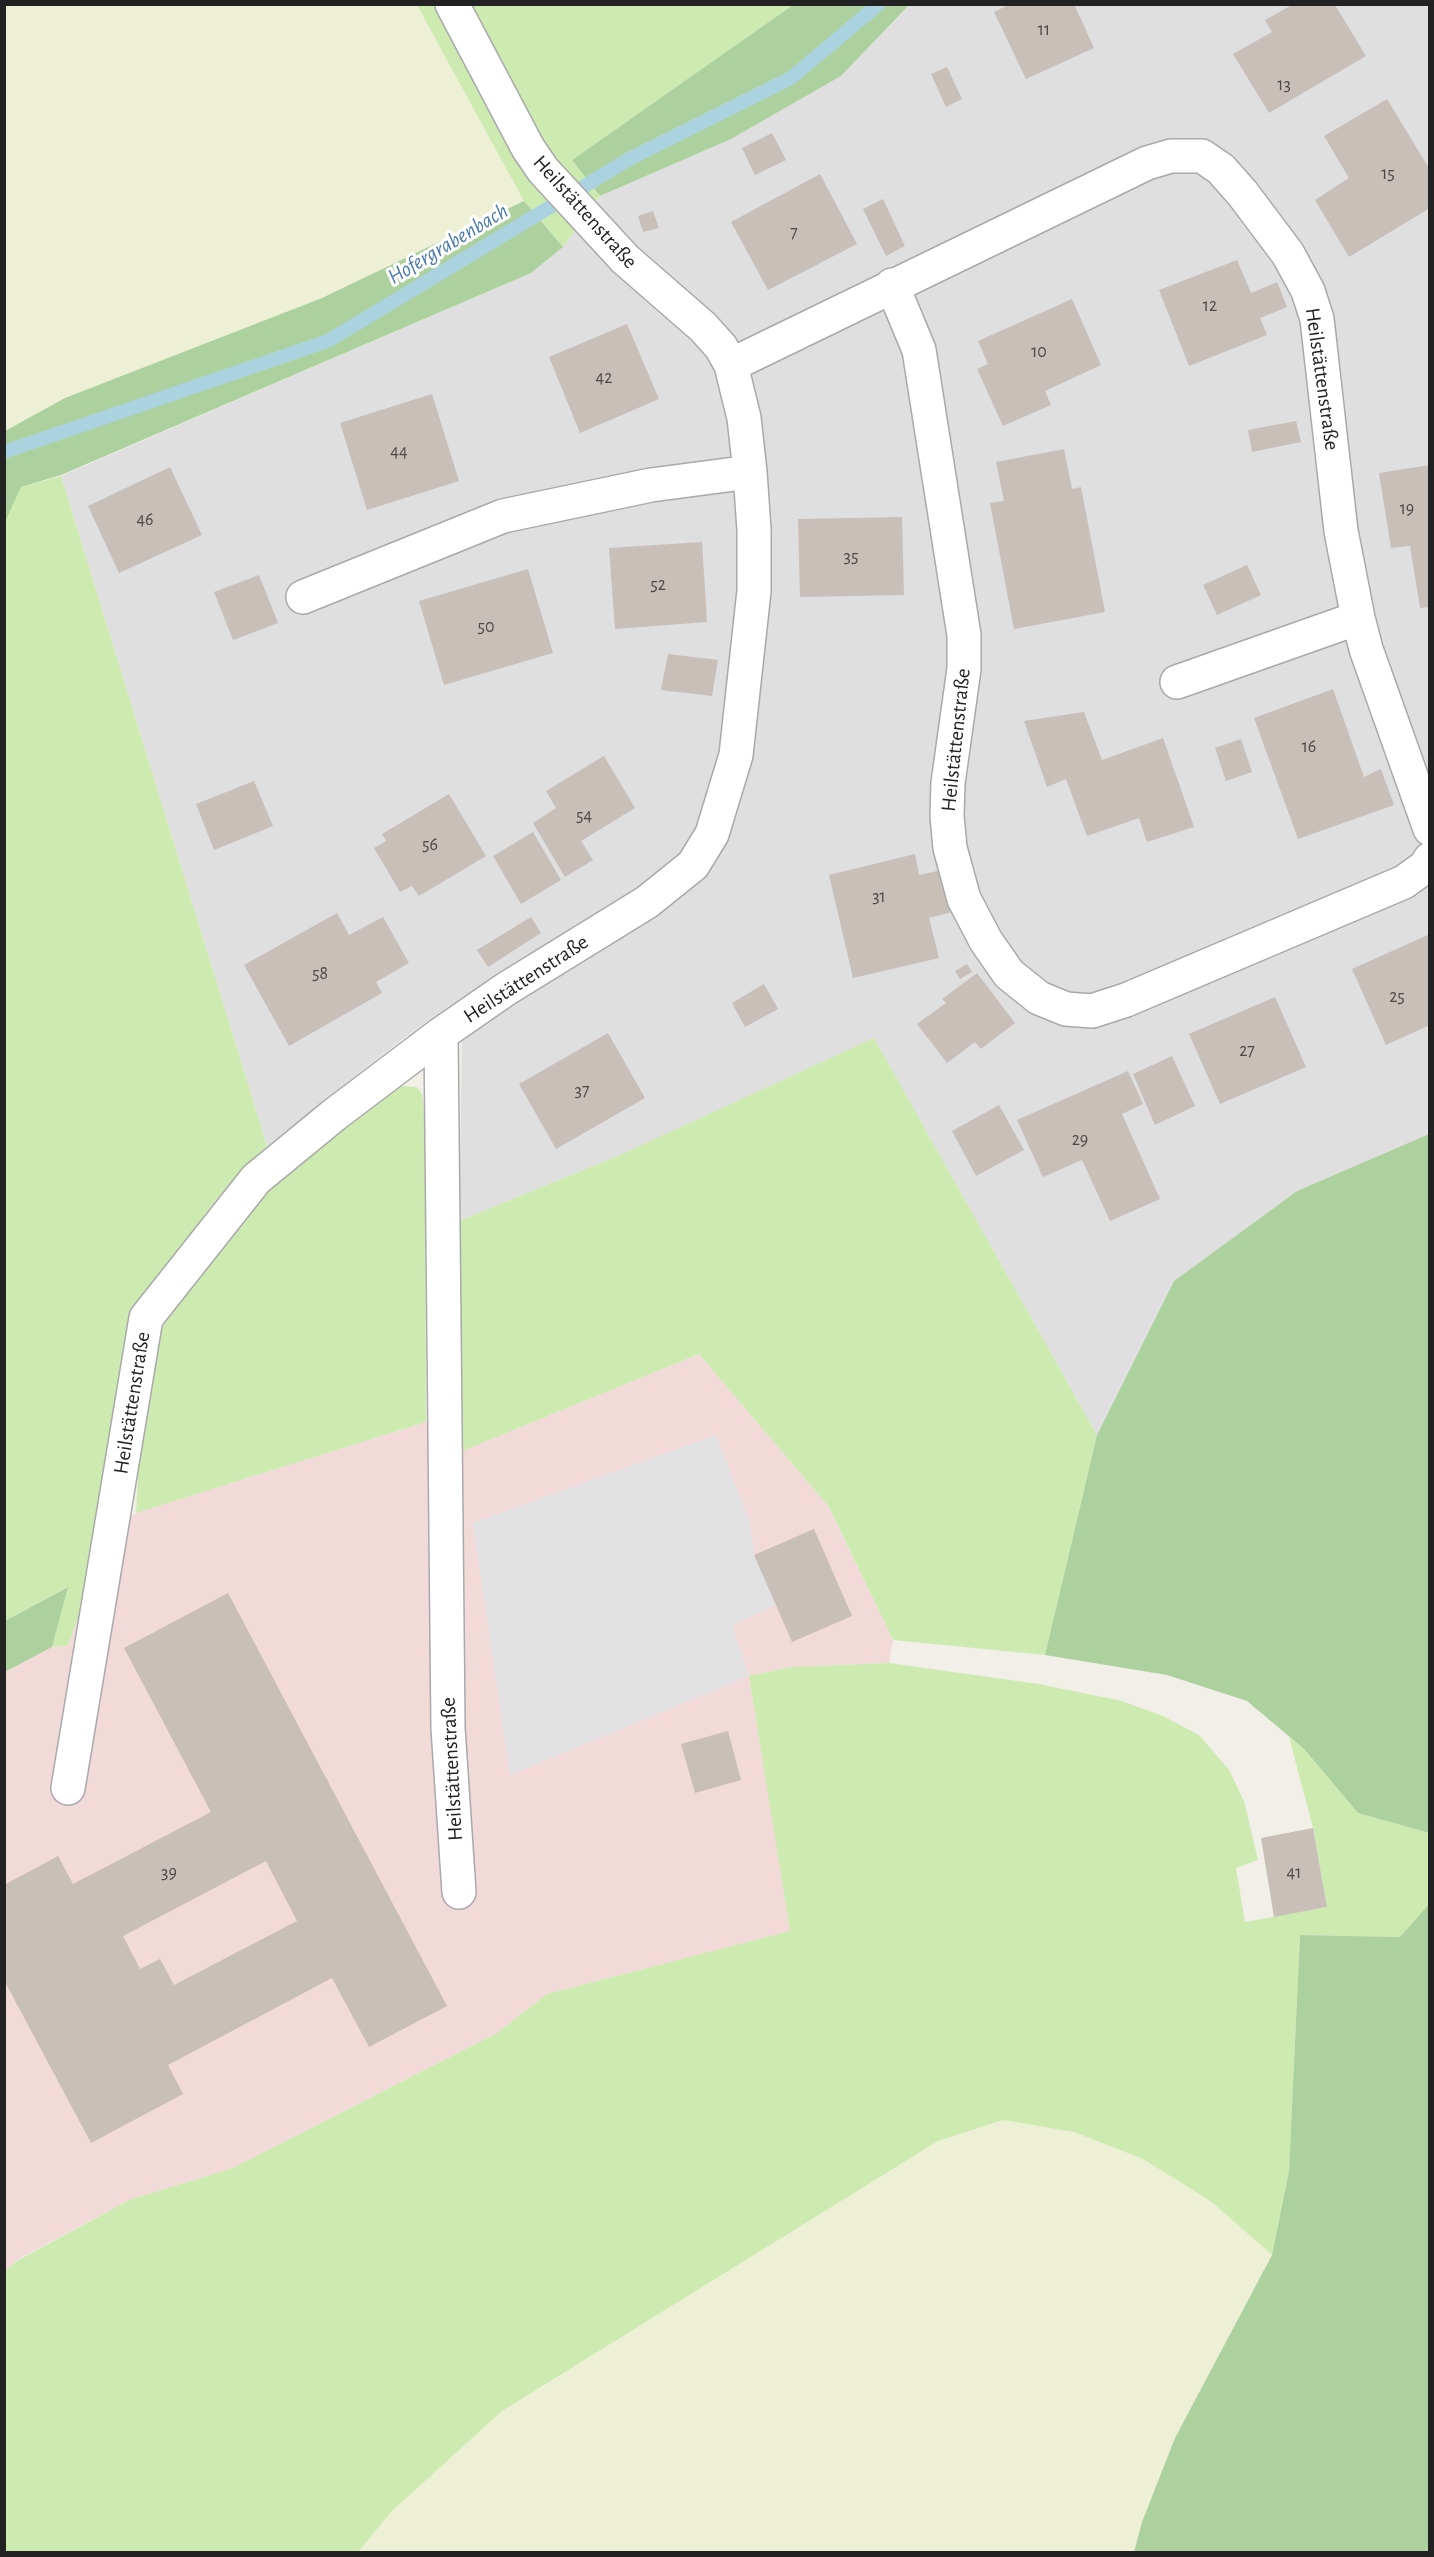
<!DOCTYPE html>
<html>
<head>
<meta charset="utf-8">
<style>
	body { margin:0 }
	#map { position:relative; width:1434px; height:2557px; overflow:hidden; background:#f2efe9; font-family:"Alegreya Sans",sans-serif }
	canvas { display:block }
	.frame { position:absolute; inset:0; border:6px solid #222; pointer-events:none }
</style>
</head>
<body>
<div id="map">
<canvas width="1434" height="2557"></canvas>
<div class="frame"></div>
</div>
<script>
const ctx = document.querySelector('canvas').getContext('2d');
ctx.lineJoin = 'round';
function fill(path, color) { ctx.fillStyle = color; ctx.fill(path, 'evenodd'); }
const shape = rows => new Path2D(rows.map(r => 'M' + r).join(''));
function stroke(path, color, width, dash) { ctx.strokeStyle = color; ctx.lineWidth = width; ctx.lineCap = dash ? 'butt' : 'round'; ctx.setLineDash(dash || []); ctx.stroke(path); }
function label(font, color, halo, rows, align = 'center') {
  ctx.font = font + ' "Alegreya Sans",sans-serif'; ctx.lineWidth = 6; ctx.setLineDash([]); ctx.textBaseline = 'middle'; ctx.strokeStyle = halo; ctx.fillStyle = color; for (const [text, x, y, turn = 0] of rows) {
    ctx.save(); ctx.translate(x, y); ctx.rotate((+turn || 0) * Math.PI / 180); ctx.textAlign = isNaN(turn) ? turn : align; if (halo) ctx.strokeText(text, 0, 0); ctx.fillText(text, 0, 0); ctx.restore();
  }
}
fill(shape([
	[909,5,1429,5,1429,1134,1297,1191,1174,1281,1097,1435,918,1117,620,1155,459,1221,462,1038,449,1006,401,1040,267,1146,61,476,531,273,563,247,600,196,731,139,841,76]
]), '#e0dfdf');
fill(shape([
	[699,1354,829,1507,893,1640,889,1663,790,1667,749,1676,791,1931,547,1994,497,2033,233,2168,129,2200,17,2260,5,2272,5,1672,52,1647,68,1646,98,1538,136,1513,426,1422,460,1452]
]), '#f2dad9');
fill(shape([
	[5,5,417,5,524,201,322,298,66,398,5,431],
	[1003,2120,1074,2132,1143,2159,1212,2202,1272,2255,1175,2438,1142,2522,1134,2552,358,2552,391,2512,502,2411,938,2141]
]), '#eef0d5');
fill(shape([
	[417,5,793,5,572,160,600,196,563,247,524,201],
	[61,476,267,1146,215,1201,162,1271,131,1329,87,1591,68,1646,52,1647,67,1587,5,1621,4,522,21,487],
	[874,1038,1097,1435,1045,1655,893,1640,829,1507,699,1354,460,1452,459,1221,620,1155],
	[403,1086,417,1087,422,1094,425,1118,426,1422,136,1513,141,1427,150,1365,168,1312,273,1181,382,1094],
	[889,1663,1039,1684,1122,1701,1163,1716,1199,1735,1229,1770,1244,1801,1258,1860,1236,1868,1245,1922,1327,1907,1313,1828,1289,1737,1304,1749,1358,1813,1429,1833,1429,1904,1400,1937,1300,1935,1289,2171,1272,2255,1212,2202,1143,2159,1074,2132,1003,2120,938,2141,502,2411,391,2512,358,2552,5,2552,4,2272,17,2261,129,2200,233,2168,497,2033,547,1994,790,1931,749,1676,790,1667]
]), '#cdebb0');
fill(shape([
	[793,5,909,5,841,76,731,139,600,196,572,160],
	[524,201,563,247,531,273,61,475,21,487,5,522,5,431,65,398,322,298],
	[1429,1134,1429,1833,1358,1813,1304,1749,1247,1701,1167,1675,1045,1655,1097,1435,1174,1281,1297,1191],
	[68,1587,52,1647,5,1672,5,1621],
	[1429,1904,1429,2552,1134,2552,1142,2522,1175,2438,1272,2255,1289,2171,1300,1935,1400,1937]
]), '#add19e');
fill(shape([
	[716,1435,750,1523,754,1555,776,1605,732,1625,749,1676,510,1775,473,1523]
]), '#e2e2e2');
stroke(shape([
	[4,452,328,341,631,158,791,78,879,4]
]), '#aad3df', 14);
fill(shape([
	[1010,4,1074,4,1094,48,1026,79,994,12],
	[1292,5,1335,5,1366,56,1269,113,1233,54,1272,32,1265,20],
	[947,67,962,99,946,107,931,74],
	[1387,99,1430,170,1430,208,1349,257,1315,200,1349,178,1324,136],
	[772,133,786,160,755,175,742,148],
	[820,174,857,244,768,290,731,222],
	[883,199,905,246,886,256,863,209],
	[653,211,659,228,643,232,638,216],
	[1237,260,1251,293,1277,282,1287,307,1260,318,1267,335,1189,366,1159,290],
	[1072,299,1101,365,1045,391,1051,405,1003,426,977,369,988,364,978,341],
	[627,324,659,399,580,433,549,357],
	[432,394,459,481,367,510,340,423],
	[1296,421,1301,442,1252,452,1248,430],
	[1064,449,1072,489,1081,487,1105,612,1014,629,990,503,1004,501,996,462],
	[1430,465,1430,607,1420,608,1410,546,1391,548,1379,473],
	[170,467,202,535,119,573,88,506],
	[902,517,904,595,800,597,798,519],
	[702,542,707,622,615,629,609,548],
	[1247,565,1261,595,1217,615,1203,585],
	[528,569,553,653,444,685,419,601],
	[259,575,278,623,233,640,214,592],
	[668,654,718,660,712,696,661,690],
	[1333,689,1364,777,1381,769,1394,805,1298,839,1254,718],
	[1084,712,1102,760,1163,738,1194,827,1147,842,1139,818,1087,836,1066,779,1047,787,1024,721],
	[1241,739,1252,772,1226,781,1215,748],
	[604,756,635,808,581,841,593,860,565,877,533,823,556,808,546,791],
	[254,781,273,826,214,850,196,804],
	[449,794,486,856,419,896,412,886,400,892,374,848,386,841,382,834],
	[533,832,561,880,521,904,493,856],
	[915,854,919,875,942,870,952,912,929,918,939,958,853,978,829,875],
	[337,913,349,935,383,917,409,963,376,982,382,993,289,1046,244,965],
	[531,917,541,933,488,967,477,950],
	[1430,934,1430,1025,1386,1045,1352,969],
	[967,964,972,972,960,979,955,971],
	[977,973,1015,1023,981,1049,975,1042,947,1063,917,1024,946,1003,942,999],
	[764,984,778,1009,745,1027,732,1003],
	[1275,997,1306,1067,1220,1104,1189,1034],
	[608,1033,645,1098,556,1149,519,1084],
	[1172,1056,1195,1106,1155,1125,1133,1074],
	[1128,1071,1143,1104,1122,1114,1160,1199,1110,1221,1082,1160,1043,1177,1017,1120],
	[999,1105,1024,1150,976,1176,952,1131],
	[814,1529,852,1616,792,1642,754,1555],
	[228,1593,447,2006,369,2047,332,1978,168,2065,183,2094,91,2143,4,1980,4,1885,58,1856,73,1884,211,1812,124,1648],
	[266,1861,297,1921,174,1985,160,1959,140,1969,123,1936],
	[728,1731,741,1780,695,1793,681,1744],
	[1313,1828,1327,1907,1274,1917,1261,1838]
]), '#c7bfb8');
const minor = shape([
	[892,285,919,350,964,635,964,669,948,783,947,816,950,848,964,899,986,941,1009,974,1039,998,1066,1009,1092,1011,1126,1000,1404,882,1426,866,1430,859],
	[731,365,1147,163,1171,156,1202,156,1221,169,1243,194,1288,254,1308,291,1317,319,1341,531,1358,618,1366,649,1430,829],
	[303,597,503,516,651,485,750,472],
	[1177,682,1358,618],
	[441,1034,448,1728,459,1892],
	[68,1788,146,1318,256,1179,334,1115,441,1034,506,989,647,902,693,865,712,834,736,755,754,591,754,530,750,472,744,418,731,365,721,347,703,327,625,259,543,170,528,148,452,4]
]);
stroke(minor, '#a9a9a9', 36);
stroke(minor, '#fff', 33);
label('18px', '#4b4948', null, [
	["11",1044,30],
	["13",1284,85],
	["15",1388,174],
	["7",794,233],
	["12",1210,306],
	["10",1039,352],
	["42",604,378],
	["44",399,452],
	["19",1407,509],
	["46",145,520],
	["35",851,557],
	["52",658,585],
	["50",486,627],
	["16",1309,747],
	["54",584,816],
	["56",430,845],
	["31",879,897],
	["58",320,974],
	["25",1397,997],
	["27",1247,1051],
	["37",582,1091],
	["29",1080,1140],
	["39",169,1873],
	["41",1294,1873]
]);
label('21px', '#222', '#fff', [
	["Heilstättenstraße",585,212,48],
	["Heilstättenstraße",1322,379,82],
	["Heilstättenstraße",956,740,-84],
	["Heilstättenstraße",526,979,-33],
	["Heilstättenstraße",132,1403,-81],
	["Heilstättenstraße",452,1769,-93]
]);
label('italic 22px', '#4a7aab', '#fff', [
	["Hofergrabenbach",448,244,-31]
]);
</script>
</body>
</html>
